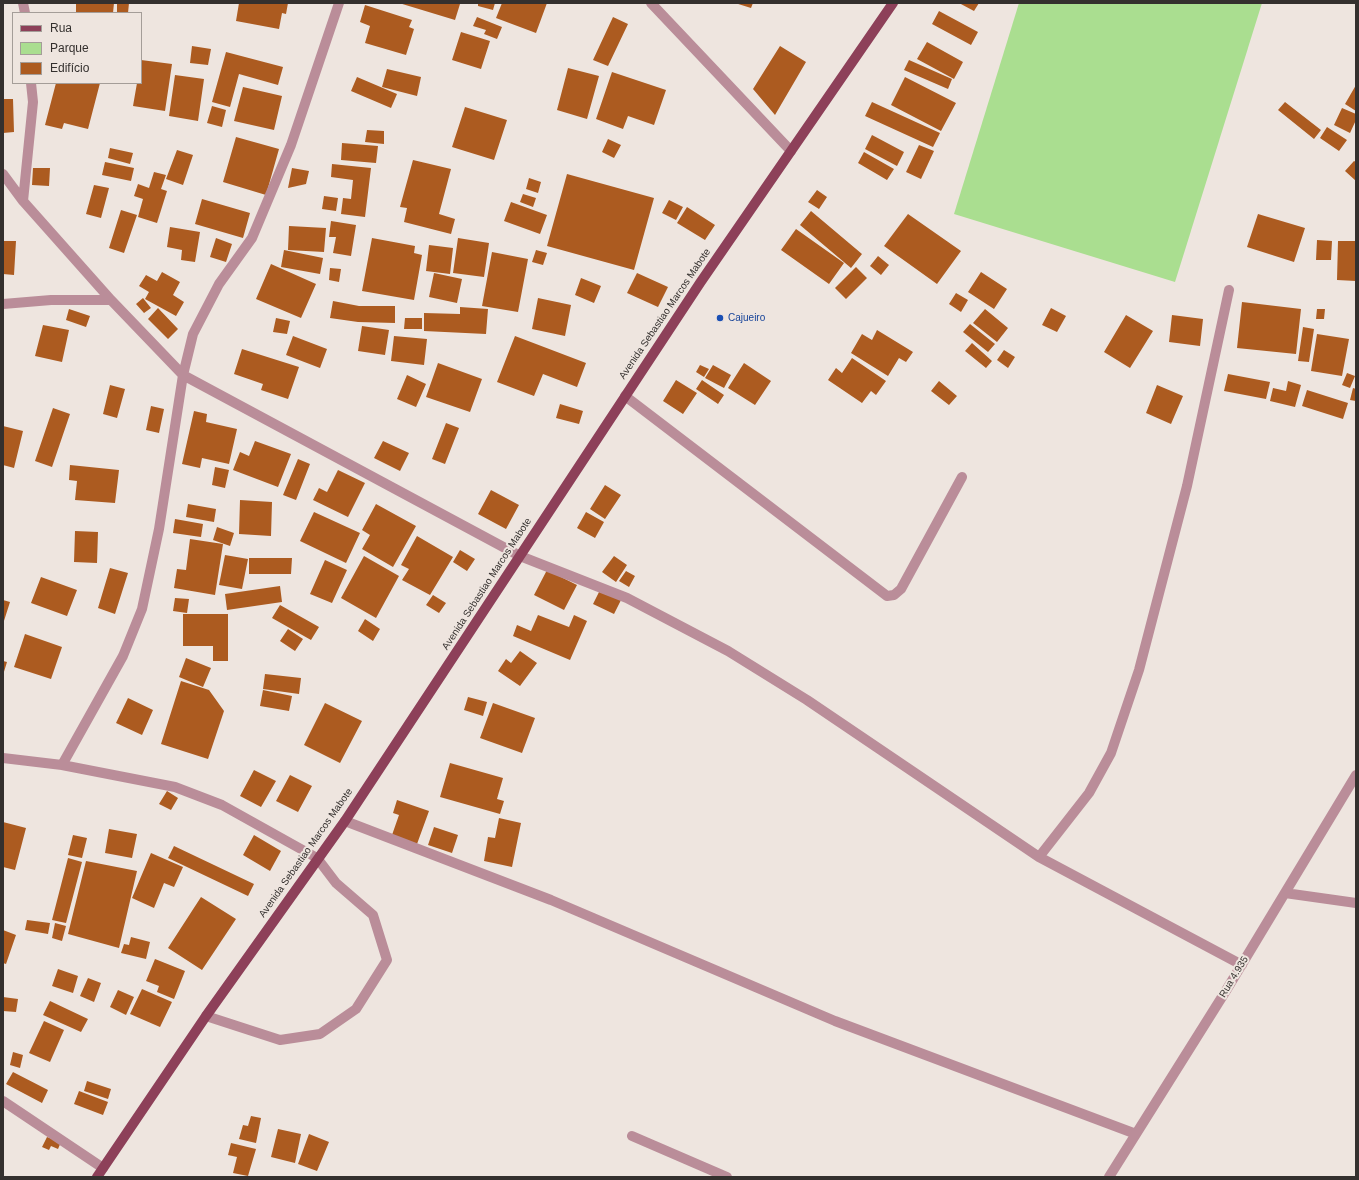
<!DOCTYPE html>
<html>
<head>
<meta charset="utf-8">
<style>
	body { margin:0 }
	#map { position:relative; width:1359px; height:1180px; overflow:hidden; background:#eee5df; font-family:Helvetica,sans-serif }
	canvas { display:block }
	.frame { position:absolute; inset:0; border:4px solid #34302e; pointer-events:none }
	.legend { position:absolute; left:12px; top:12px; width:130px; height:72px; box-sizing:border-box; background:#eee5df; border:1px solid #a49d98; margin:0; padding:5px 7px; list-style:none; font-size:12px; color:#34302e }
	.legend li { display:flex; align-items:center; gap:8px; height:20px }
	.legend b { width:20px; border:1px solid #a49d98 }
</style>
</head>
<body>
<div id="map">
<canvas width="1359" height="1180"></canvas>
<div class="frame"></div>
<ul class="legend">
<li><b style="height:5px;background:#8d4059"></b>Rua</li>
<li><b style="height:11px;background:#aade90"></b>Parque</li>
<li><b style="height:11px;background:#ac5b20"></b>Edifício</li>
</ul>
</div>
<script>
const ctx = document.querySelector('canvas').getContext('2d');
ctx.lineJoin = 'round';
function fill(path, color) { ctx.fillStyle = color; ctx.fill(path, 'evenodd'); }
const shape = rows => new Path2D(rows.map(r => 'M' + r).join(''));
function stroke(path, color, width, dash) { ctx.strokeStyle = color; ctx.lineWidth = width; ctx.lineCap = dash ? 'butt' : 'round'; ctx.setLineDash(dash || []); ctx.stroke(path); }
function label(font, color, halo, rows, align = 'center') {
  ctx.font = font + ' Helvetica,sans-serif'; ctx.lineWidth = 4; ctx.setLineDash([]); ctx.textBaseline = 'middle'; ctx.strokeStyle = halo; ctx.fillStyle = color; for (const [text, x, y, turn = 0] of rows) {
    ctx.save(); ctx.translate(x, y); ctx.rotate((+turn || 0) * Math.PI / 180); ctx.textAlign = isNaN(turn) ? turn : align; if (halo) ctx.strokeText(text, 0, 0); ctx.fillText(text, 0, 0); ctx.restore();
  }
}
fill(shape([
	[1019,3,1262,3,1175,282,954,214]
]), '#aade90');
fill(shape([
	[76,3,114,3,113,13,76,12],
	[117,3,129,3,128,13,117,13],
	[239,3,288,3,286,14,282,13,279,29,236,21],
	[399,3,458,3,460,4,455,20],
	[478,3,495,3,493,10,478,6],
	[502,3,547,3,536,33,496,18],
	[735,3,753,3,751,8],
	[959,3,979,3,974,11],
	[365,5,412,20,409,27,414,29,406,55,365,43,370,26,360,22],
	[939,11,978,32,971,45,932,24],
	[477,17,502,27,497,39,484,34,486,30,473,26],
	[613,17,628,24,608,66,593,60],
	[461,32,490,41,481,69,452,60],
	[927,42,963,62,954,79,917,59],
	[192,46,211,49,208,65,190,63],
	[780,46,806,62,775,115,753,89],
	[226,52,283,67,278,85,239,74,230,107,212,102],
	[141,60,172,64,165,111,133,106,137,83,141,83],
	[909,60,952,79,948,89,904,70],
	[568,68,599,76,587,119,557,110],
	[387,69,421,77,417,96,382,87],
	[612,72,666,90,654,125,628,116,623,129,596,119],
	[175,75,204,79,198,121,169,116],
	[357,77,397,94,391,108,351,91],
	[905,77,956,103,941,131,891,105],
	[56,83,100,83,88,129,64,123,62,129,45,125],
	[1356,85,1356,111,1345,104],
	[243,87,282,96,274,130,234,121],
	[3,99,13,99,14,132,3,133],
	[872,102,940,133,933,147,865,116],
	[1285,102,1321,130,1314,139,1278,110],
	[212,106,226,110,222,127,207,123],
	[465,107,507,120,494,160,452,147],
	[1342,108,1356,114,1356,120,1350,133,1334,125],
	[1327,127,1347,140,1339,151,1320,138],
	[367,130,384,131,384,144,365,142],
	[872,135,904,152,897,166,865,149],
	[236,137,279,149,266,195,223,182],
	[608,139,621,145,614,158,602,152],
	[342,143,378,146,376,163,341,160],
	[919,145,934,151,921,179,906,172],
	[110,148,133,153,130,164,108,158],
	[177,150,193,155,183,185,166,179],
	[864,152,894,169,887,180,858,163],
	[413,160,451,169,439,214,455,219,451,234,404,222,407,208,400,207],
	[1354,161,1356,162,1356,181,1345,171],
	[105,162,134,168,131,181,102,175],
	[332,164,371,168,365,217,341,214,343,198,351,199,353,180,331,177],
	[33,168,50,168,49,186,32,185],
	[292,168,309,171,306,184,288,188],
	[154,172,166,175,161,189,167,191,157,223,138,217,143,199,134,196,138,184,149,188],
	[567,174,654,198,634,270,547,246],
	[529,178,541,182,538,193,526,189],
	[94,185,109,188,101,218,86,214],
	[817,190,827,197,819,209,808,202],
	[523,194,536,198,533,207,520,202],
	[324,196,338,198,336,211,322,209],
	[202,199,250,213,243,238,195,224],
	[669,200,683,207,676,220,662,213],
	[511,202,547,215,540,234,504,221],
	[687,207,715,225,705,240,677,223],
	[121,210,137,215,124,253,109,248],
	[811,211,862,254,851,268,800,225],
	[908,214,961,251,937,284,884,246],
	[1258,214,1305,228,1294,262,1247,247],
	[331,221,356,225,351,256,333,253,336,237,329,237],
	[289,226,326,228,324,252,288,250],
	[170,227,200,232,195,262,181,260,182,250,167,247],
	[796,229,844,263,829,284,781,250],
	[216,238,232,244,226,262,210,257],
	[372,238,415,246,414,253,422,255,414,300,362,291],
	[458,238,489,243,484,277,453,273],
	[1317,240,1332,241,1331,260,1316,260],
	[3,241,16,241,14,275,3,274],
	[1338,241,1356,241,1356,281,1337,280],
	[429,245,453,248,450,274,426,271],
	[284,250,323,258,320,274,281,267],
	[536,250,547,253,543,265,532,262],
	[492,252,528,259,518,312,482,306],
	[878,256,889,265,881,275,870,266],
	[271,264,316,284,301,318,256,299],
	[856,267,867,278,846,299,835,288],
	[330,268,341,269,339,282,329,280],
	[162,272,180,282,173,295,184,302,176,316,145,299,149,292,139,286,146,275,157,281],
	[981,272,1007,289,994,309,968,292],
	[434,273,462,279,457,303,429,297],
	[637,273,668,287,658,307,627,293],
	[581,278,601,286,594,303,575,295],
	[956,293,968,300,961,312,949,304],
	[143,298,151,308,144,313,136,304],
	[538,298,571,305,565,336,532,329],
	[333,301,359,306,395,306,395,323,358,322,330,318],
	[1242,302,1301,309,1296,354,1237,348],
	[460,307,488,309,486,334,424,331,424,313,460,314],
	[158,308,178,329,168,339,148,319],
	[1051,308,1066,316,1057,332,1042,325],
	[69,309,90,316,86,327,66,320],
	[985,309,1008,328,997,342,973,323],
	[1317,309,1325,309,1324,319,1316,319],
	[1126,315,1153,331,1130,368,1104,352],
	[1172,315,1203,319,1200,346,1169,342],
	[276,318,290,321,287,334,273,332],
	[405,318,422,318,422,329,404,329],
	[970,324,995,344,988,352,963,332],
	[43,325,69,330,62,362,35,356],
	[362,326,389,330,385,355,358,351],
	[1303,327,1314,329,1309,362,1298,361],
	[877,330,913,352,906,362,899,358,888,376,851,353,862,334,872,340],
	[1317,334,1349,339,1342,376,1311,371],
	[293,336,327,349,320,368,286,355],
	[394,336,427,339,424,365,391,361],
	[515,336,586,363,577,387,543,374,534,396,497,382],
	[972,343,992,361,986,368,965,351],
	[242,349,299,367,288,399,261,390,263,384,234,374],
	[1004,350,1015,357,1008,368,997,360],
	[852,358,886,381,876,395,871,391,862,403,828,380,836,368,842,373],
	[438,363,482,379,470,412,426,397],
	[744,363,771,381,755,405,728,388],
	[700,365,709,369,704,377,696,372],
	[713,365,731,375,724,388,705,378],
	[1347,373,1355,376,1350,388,1342,385],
	[1228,374,1270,382,1266,399,1224,391],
	[407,375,426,384,416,407,397,399],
	[676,380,697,393,683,414,663,401],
	[702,380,724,395,718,404,696,389],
	[939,381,957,396,949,405,931,391],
	[1288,381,1301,385,1295,407,1270,401,1273,388,1286,391],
	[110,385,125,389,117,418,103,414],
	[1157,385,1183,396,1171,424,1146,413],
	[1353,388,1356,389,1356,401,1350,400],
	[1307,390,1348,403,1343,419,1302,406],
	[560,404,583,411,579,424,556,418],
	[151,406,164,409,159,433,146,430],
	[53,408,70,414,52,467,35,461],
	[194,411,207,414,206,422,237,429,229,464,202,458,200,468,182,464],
	[446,423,459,428,445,464,432,459],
	[3,426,23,431,14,468,3,465],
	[255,441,291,454,278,487,233,470,240,452,249,456],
	[383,441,409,453,400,471,374,458],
	[298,459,310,464,296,500,283,495],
	[70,465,119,470,115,503,75,500,77,481,69,480],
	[215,467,229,470,225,488,212,485],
	[338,470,365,483,348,517,313,500,319,488,327,492],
	[605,485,621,495,605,519,590,509],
	[491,490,519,505,506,529,478,514],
	[240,500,272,502,271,536,239,534],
	[188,504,216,509,214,522,186,517],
	[376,504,416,526,393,567,362,549,370,535,362,530],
	[314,512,360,533,346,563,300,541],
	[586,512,604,522,595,538,577,528],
	[175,519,203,524,201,537,173,533],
	[217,527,234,533,230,546,213,540],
	[75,531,98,532,97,563,74,562],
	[417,536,453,557,430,595,402,580,409,569,401,565],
	[190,539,223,544,215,595,174,588,177,569,186,570],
	[460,550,475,559,467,571,453,562],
	[225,555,248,559,242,589,219,585],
	[364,556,399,576,376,618,341,598],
	[614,556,627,565,616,582,602,572],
	[249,558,292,558,291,574,249,574],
	[325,560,347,570,332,603,310,594],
	[110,568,128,573,115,614,98,608],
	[547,570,577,585,564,610,534,595],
	[626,571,635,576,629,587,619,581],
	[41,577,77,590,67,616,31,603],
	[280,586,282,602,227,610,225,594],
	[600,590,621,600,614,614,593,604],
	[433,595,446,603,439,613,426,605],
	[175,598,189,599,187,613,173,611],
	[3,600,10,602,3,624],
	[280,605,319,627,311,640,272,618],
	[183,614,228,614,228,661,213,661,213,646,183,646],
	[538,615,569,627,574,615,587,621,570,660,513,636,517,625,531,631],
	[365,619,380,629,373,641,358,631],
	[288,629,303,639,295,651,280,641],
	[25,634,62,647,51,679,14,667],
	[520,651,537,663,520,686,498,671,506,659,511,663],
	[186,658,211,668,203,687,179,677],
	[3,661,7,662,3,675],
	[265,674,301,678,299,694,263,689],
	[181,681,209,690,224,711,208,759,161,744],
	[263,690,292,696,289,711,260,706],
	[468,697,487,702,483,716,464,710],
	[128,698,153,710,142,735,116,723],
	[325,703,362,721,340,763,304,745],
	[493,703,535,718,522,753,480,738],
	[450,763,503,778,497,799,504,801,500,814,440,797],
	[254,770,276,781,261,807,240,796],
	[290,775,312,786,298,812,276,801],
	[167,791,178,798,171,810,159,804],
	[397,800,429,811,417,844,392,835,399,815,393,813],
	[499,818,521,823,512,867,484,861,488,837,495,838],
	[3,822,26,828,15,870,3,867],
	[434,827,458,835,452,853,428,845],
	[109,829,137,834,132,858,105,853],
	[73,835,87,838,82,858,68,855],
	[254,835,281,851,270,871,243,855],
	[174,846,254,884,248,896,168,858],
	[151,853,183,867,174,887,164,883,154,908,132,898],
	[68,858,82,862,66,923,52,920],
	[86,861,137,871,119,948,68,934],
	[201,897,236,919,202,970,168,948],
	[27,920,50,923,48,934,25,930],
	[55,923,66,926,62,941,52,938],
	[3,930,16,935,6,964,3,963],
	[131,937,150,942,146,959,121,953,124,944,129,945],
	[155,959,185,971,174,999,157,992,159,986,146,981],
	[58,969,78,976,73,993,52,986],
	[88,978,101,983,94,1002,80,996],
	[142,989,172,1002,160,1027,130,1014],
	[118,990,134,997,126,1015,110,1007],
	[3,997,18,999,16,1012,3,1011],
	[50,1001,88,1019,81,1032,43,1015],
	[44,1021,64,1030,50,1062,29,1053],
	[13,1052,23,1055,20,1068,10,1065],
	[13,1072,48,1090,42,1103,6,1084],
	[87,1081,111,1089,108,1099,84,1091],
	[79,1091,108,1102,103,1115,74,1104],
	[251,1116,261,1118,256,1143,239,1139,243,1125,248,1126],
	[278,1129,301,1134,295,1163,271,1157],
	[309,1134,329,1142,317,1171,298,1164],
	[47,1137,61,1142,58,1149,51,1146,49,1150,42,1147],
	[231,1143,256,1149,248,1176,233,1173,237,1157,228,1155]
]), '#ac5b20');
stroke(shape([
	[23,3,25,13],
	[651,3,791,151],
	[3,174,23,201,111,300,183,375,520,556,627,598,728,651,807,700,1039,857,1242,965],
	[23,201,33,102,31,83],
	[3,304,51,300,111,300],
	[625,396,887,596,894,595,901,589,962,477],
	[3,758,62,765,175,787,222,805,317,858,336,883,373,915,387,960,356,1009,320,1034,280,1040,206,1016],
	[62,765,123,656,142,609,159,529,183,375,193,334,219,284,252,238,291,145,339,3],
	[345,821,551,900,835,1021,1136,1134],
	[1039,857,1089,793,1111,753,1139,670,1187,486,1229,290],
	[1285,893,1356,903],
	[3,1101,103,1168],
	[632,1136,727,1177],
	[1109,1177,1227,989,1356,775]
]), '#ba8d99', 10);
stroke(shape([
	[97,1177,206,1016,345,821,700,283,893,3]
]), '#8d4059', 10);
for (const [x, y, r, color] of [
	[720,318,4,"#1a4fb4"]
]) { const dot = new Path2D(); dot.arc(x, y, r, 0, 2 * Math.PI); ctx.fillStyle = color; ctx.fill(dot); stroke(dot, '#eee5df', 1.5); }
label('10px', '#34302e', '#eee5df', [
	["Avenida Sebastiao Marcos Mabote",665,314,-56],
	["Avenida Sebastiao Marcos Mabote",487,584,-57],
	["Avenida Sebastiao Marcos Mabote",306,853,-55],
	["Rua 4.935",1234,977,-59]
]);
label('10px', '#164399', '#eee5df', [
	["Cajueiro",728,318]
], 'left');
</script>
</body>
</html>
